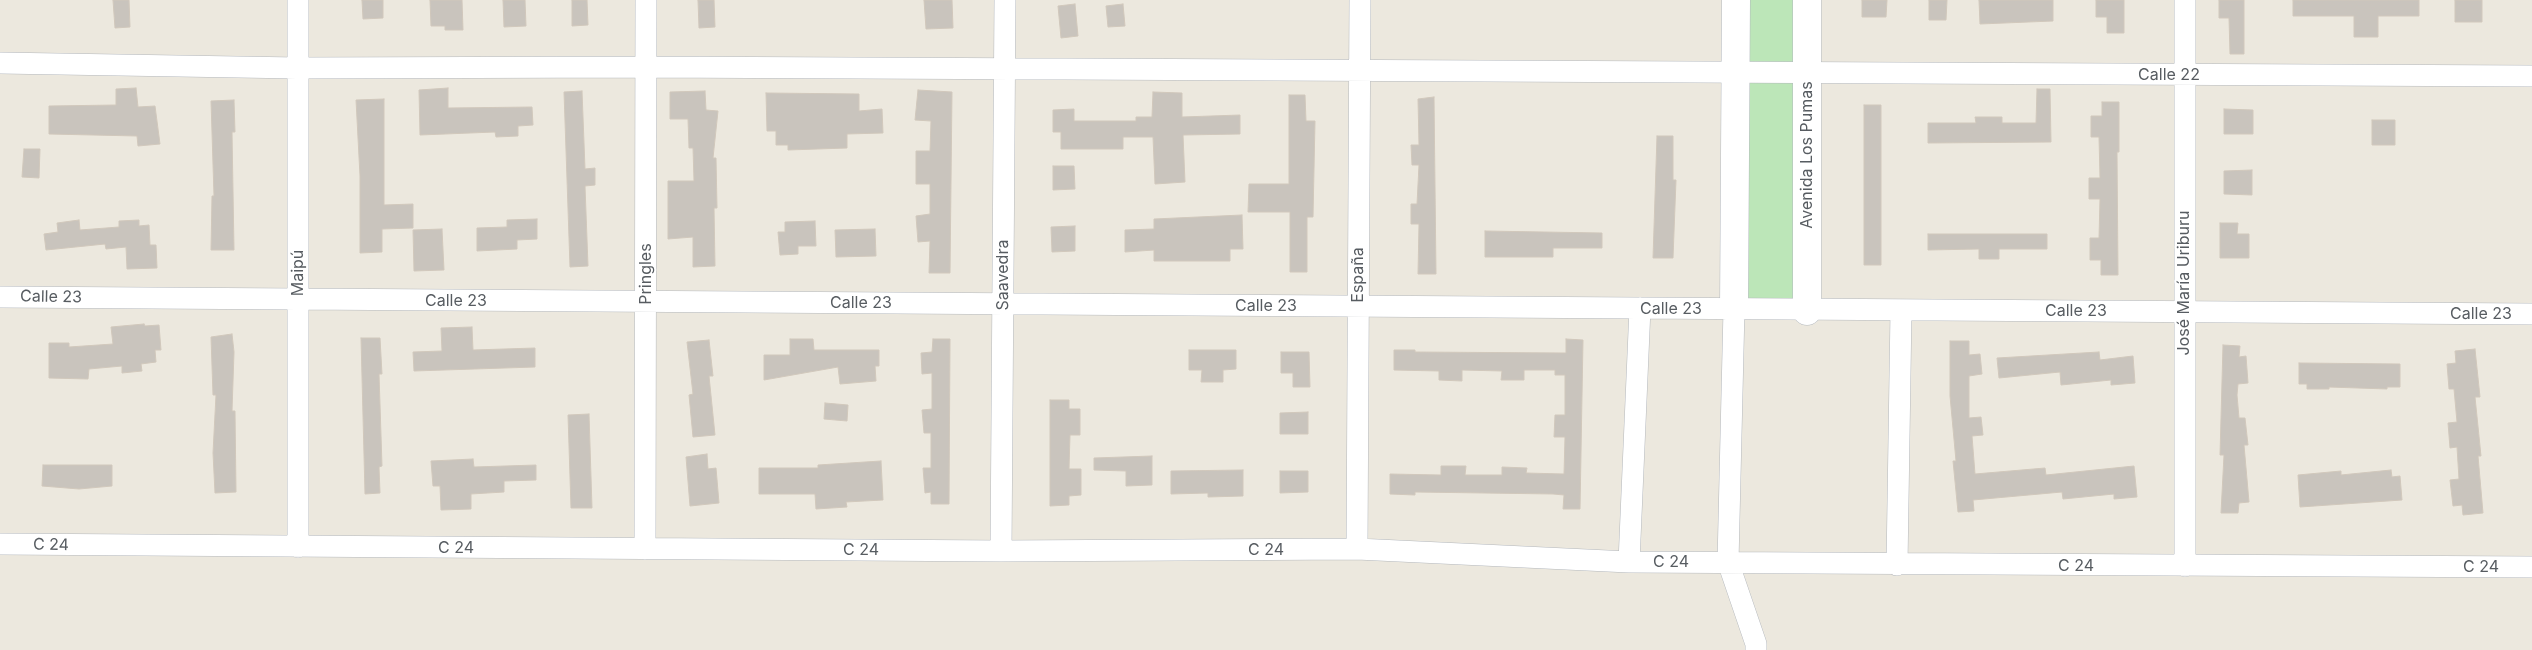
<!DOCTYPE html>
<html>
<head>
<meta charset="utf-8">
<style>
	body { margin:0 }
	canvas { display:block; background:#ece8de }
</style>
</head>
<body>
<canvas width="2532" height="650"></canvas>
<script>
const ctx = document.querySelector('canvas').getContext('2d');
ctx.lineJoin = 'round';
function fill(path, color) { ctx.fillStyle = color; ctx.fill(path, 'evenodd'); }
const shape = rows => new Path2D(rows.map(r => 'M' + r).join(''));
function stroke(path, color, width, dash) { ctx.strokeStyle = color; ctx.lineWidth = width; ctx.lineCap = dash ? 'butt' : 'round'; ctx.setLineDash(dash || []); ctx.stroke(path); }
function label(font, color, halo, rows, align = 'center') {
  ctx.font = font + ' Inter,sans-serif'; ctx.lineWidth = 4; ctx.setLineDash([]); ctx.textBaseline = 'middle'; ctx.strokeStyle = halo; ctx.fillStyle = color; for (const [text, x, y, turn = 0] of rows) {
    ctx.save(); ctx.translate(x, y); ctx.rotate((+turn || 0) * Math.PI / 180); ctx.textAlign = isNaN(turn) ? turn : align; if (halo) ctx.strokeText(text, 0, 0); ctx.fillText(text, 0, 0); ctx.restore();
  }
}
fill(shape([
	[1737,0,1807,0,1806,310,1734,308]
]), '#bce6b8');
const building = shape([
	[113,0,129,0,130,27,115,28,113,0],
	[362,0,383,0,383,18,363,19,362,0],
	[430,0,462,0,463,30,445,30,445,26,431,26,430,0],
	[503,0,525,0,526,26,504,27,503,0],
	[572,0,587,0,588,25,572,26,572,0],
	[698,0,714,0,715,27,699,28,698,0],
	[924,0,952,0,953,28,926,29,924,0],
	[1862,0,1887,0,1886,17,1862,17,1862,0],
	[1929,0,1947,0,1946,20,1929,20,1929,0],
	[1979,0,2053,0,2053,21,1980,24,1979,0],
	[2096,0,2124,0,2124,33,2107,33,2107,17,2096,17,2096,0],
	[2219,0,2244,0,2244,54,2230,54,2229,18,2219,18,2219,0],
	[2293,0,2419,0,2419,16,2378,16,2378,37,2354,37,2354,16,2293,16,2293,0],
	[2455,0,2482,0,2482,22,2455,22,2455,0],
	[1075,4,1078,36,1061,38,1058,6,1075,4],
	[1123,4,1125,26,1108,27,1106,6,1123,4],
	[136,88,138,107,155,106,160,144,138,146,137,136,49,134,49,106,116,105,116,89,136,88],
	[448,88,448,108,532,107,533,125,518,126,518,136,496,137,495,132,420,135,419,90,448,88],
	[2037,89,2050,89,2051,142,1928,143,1928,123,1976,123,1975,117,2002,117,2002,123,2036,123,2037,89],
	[918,90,952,92,950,273,929,273,930,241,918,242,916,216,930,214,930,184,916,184,916,151,930,151,931,121,915,120,918,90],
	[582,91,585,169,595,168,595,185,585,186,588,266,570,267,564,92,582,91],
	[705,91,706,110,718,111,713,158,716,158,717,208,714,208,715,266,693,267,693,237,668,239,668,181,694,181,693,148,689,148,688,119,670,119,670,92,705,91],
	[1153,92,1182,93,1182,117,1240,115,1240,134,1183,135,1185,182,1155,184,1153,137,1123,137,1123,149,1061,149,1061,132,1053,132,1053,110,1074,109,1074,121,1136,121,1136,117,1152,117,1153,92],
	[766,93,859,94,859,111,882,109,883,133,847,134,847,148,788,150,788,145,776,145,776,131,767,131,766,93],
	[1289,95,1305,95,1306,121,1315,121,1313,217,1307,217,1307,272,1290,272,1290,212,1248,212,1249,184,1289,184,1289,95],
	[1434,97,1436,274,1418,274,1419,224,1411,224,1411,204,1417,204,1419,165,1412,165,1411,145,1419,145,1418,99,1434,97],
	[384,99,384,205,413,204,413,228,382,229,382,252,360,253,360,176,356,100,384,99],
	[234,100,235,132,232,132,234,250,211,250,212,196,214,196,211,101,234,100],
	[2102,102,2119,102,2119,152,2117,152,2118,275,2101,275,2101,260,2090,260,2090,238,2099,238,2100,199,2089,199,2089,178,2100,178,2099,137,2091,137,2091,116,2102,116,2102,102],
	[1864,105,1881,105,1881,265,1864,265,1864,105],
	[2224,109,2253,110,2253,134,2224,134,2224,109],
	[2372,120,2395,120,2395,145,2372,145,2372,120],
	[1657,136,1673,136,1673,180,1676,180,1673,258,1653,258,1657,136],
	[24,149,40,149,39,178,22,177,24,149],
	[1053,166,1074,166,1075,189,1053,190,1053,166],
	[2252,170,2252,195,2224,194,2224,171,2252,170],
	[1242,215,1243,249,1230,249,1230,261,1154,261,1154,250,1125,252,1125,230,1154,229,1154,219,1242,215],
	[537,219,537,239,517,240,517,249,477,251,477,228,507,227,507,220,537,219],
	[79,220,80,230,119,227,119,221,139,220,139,226,149,225,150,245,156,245,157,268,127,269,126,247,106,249,105,244,46,250,44,234,58,232,57,223,79,220],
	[815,221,816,246,798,246,798,254,780,255,778,232,785,232,785,222,815,221],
	[2220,223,2238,223,2237,234,2249,234,2249,258,2220,258,2220,223],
	[1075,226,1075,251,1052,252,1051,227,1075,226],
	[442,229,444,270,414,271,413,230,442,229],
	[875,229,876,256,836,257,835,230,875,229],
	[1485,231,1602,233,1602,248,1553,248,1553,257,1485,257,1485,231],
	[1928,234,2047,234,2047,249,1999,249,1999,259,1979,259,1979,249,1928,250,1928,234],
	[144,324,145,326,159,325,161,350,155,350,156,362,141,364,142,371,122,373,122,366,89,369,88,379,49,378,49,343,69,343,69,347,113,344,111,327,144,324],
	[472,327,473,350,535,348,535,367,414,371,413,352,442,351,441,328,472,327],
	[232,334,234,352,232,411,235,411,236,492,215,493,213,453,216,395,213,395,211,337,232,334],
	[361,338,380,338,382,374,379,374,382,466,379,467,380,493,365,494,361,338],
	[790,339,813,339,814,350,879,350,879,366,875,366,876,381,840,384,838,367,764,380,764,355,790,355,790,339],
	[933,339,950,339,949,504,931,504,931,492,925,493,923,468,931,468,931,433,924,433,922,410,932,409,932,373,922,374,921,353,932,352,933,339],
	[1566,339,1583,340,1580,509,1563,509,1564,495,1553,494,1415,492,1415,495,1390,494,1390,474,1441,475,1441,466,1466,466,1465,475,1502,475,1502,467,1527,468,1526,473,1564,474,1565,437,1554,437,1555,415,1565,415,1565,375,1555,375,1555,370,1524,370,1524,380,1501,380,1502,371,1462,370,1462,381,1439,380,1439,371,1394,370,1394,350,1415,350,1415,352,1566,353,1566,339],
	[709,340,713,376,709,376,715,435,693,437,689,395,693,394,687,342,709,340],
	[1950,341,1969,341,1969,355,1980,354,1982,374,1969,376,1969,418,1981,417,1983,435,1972,436,1975,474,2045,468,2046,475,2134,466,2137,497,2114,499,2114,494,2063,499,2062,492,1973,500,1974,511,1958,512,1953,461,1956,461,1950,396,1950,341],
	[2223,345,2240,346,2239,357,2246,356,2248,383,2238,384,2237,395,2239,418,2245,418,2248,445,2244,445,2249,502,2239,503,2238,513,2221,513,2224,455,2220,455,2223,345],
	[2475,349,2480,397,2475,397,2481,456,2478,456,2483,513,2463,515,2462,505,2453,506,2450,480,2459,479,2457,447,2450,448,2448,423,2457,422,2454,389,2449,389,2447,364,2456,363,2455,351,2475,349],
	[1189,350,1236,350,1236,369,1223,370,1223,382,1201,382,1202,370,1189,370,1189,350],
	[1281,352,1309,352,1310,387,1293,387,1293,373,1281,373,1281,352],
	[2099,352,2100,360,2133,356,2135,383,2111,385,2111,380,2061,385,2060,372,1999,378,1997,358,2099,352],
	[2299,363,2400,364,2400,387,2387,387,2387,389,2329,387,2329,389,2307,389,2307,384,2299,384,2299,363],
	[1050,400,1069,400,1069,409,1080,409,1080,435,1070,435,1069,469,1081,469,1081,495,1069,496,1069,505,1050,506,1050,400],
	[825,403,848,405,847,421,824,419,825,403],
	[1308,412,1308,434,1280,434,1280,413,1308,412],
	[589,414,592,508,571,508,568,415,589,414],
	[707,454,708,469,716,468,719,503,690,506,686,457,707,454],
	[1152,456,1152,485,1126,486,1126,471,1094,470,1094,458,1152,456],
	[473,459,474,467,536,465,536,480,504,481,504,492,471,494,471,509,441,510,440,486,433,486,431,461,473,459],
	[881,461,883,500,846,502,847,507,816,509,815,494,759,494,759,468,818,468,818,465,881,461],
	[43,465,112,465,112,486,79,489,42,486,43,465],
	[1243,470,1243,496,1208,497,1208,493,1171,494,1171,471,1243,470],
	[2391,470,2392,477,2400,476,2402,500,2300,507,2298,475,2341,471,2341,475,2391,470],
	[1280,471,1308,471,1308,492,1280,493,1280,471]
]);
fill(building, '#c9c4bd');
stroke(building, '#d1c8bc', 1);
const minor = shape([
	[298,0,298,547],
	[0,63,297,68,646,67,2532,76],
	[0,297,2532,314],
	[1734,309,1728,562,1756,644,1756,650],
	[0,544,1001,551,1357,549,1629,562,2532,567],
	[645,549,646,0],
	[1357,549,1360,0],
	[1001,551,1005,0],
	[1629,562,1640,308],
	[1897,565,1901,311],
	[2185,566,2185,0]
]);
const secondary = shape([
	[1807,0,1807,311],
	[1734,309,1736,0]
]);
stroke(minor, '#b4b8bd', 22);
stroke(secondary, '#b4b9bf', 29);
stroke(minor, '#fff', 21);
stroke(secondary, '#fff', 28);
label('16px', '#575c61', '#fff', [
	["Calle 22",2169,75],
	["Avenida Los Pumas",1807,155,-90],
	["Maipú",298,273,-90],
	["Pringles",646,274,-90],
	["Saavedra",1003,275,-90],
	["España",1358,275,-90],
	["José María Uriburu",2184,283,-90],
	["Calle 23",51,297,1],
	["Calle 23",456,301],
	["Calle 23",861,303],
	["Calle 23",1266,306],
	["Calle 23",1671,309],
	["Calle 23",2076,311],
	["Calle 23",2481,314],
	["C 24",51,545,1],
	["C 24",456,548],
	["C 24",861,550],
	["C 24",1266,550],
	["C 24",1671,562],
	["C 24",2076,566],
	["C 24",2481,567]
]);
</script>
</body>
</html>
